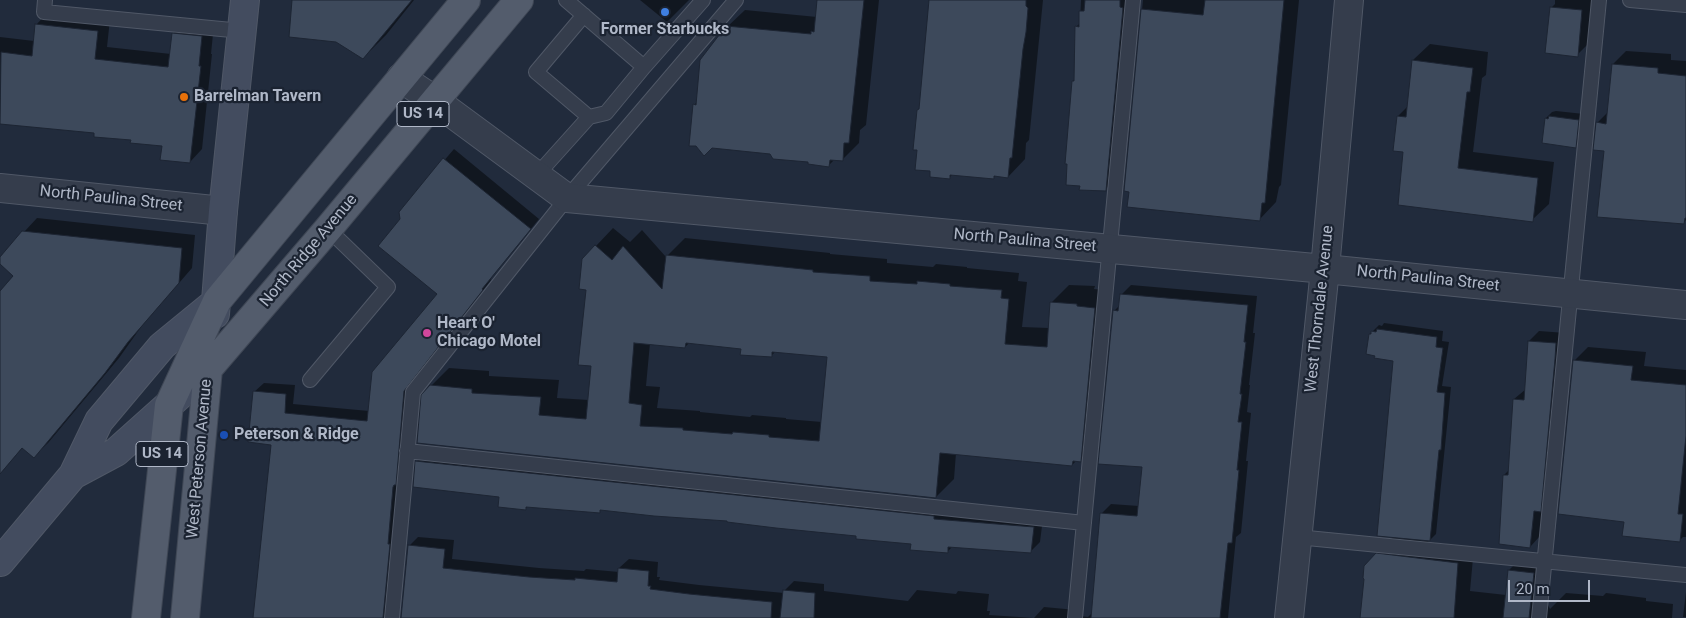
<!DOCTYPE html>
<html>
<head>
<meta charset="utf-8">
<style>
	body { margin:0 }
	#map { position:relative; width:1686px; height:618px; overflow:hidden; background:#212b3c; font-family:Roboto,sans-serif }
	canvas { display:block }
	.scale { position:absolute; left:1508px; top:580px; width:82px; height:22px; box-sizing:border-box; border:2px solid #b0b8c8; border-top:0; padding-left:6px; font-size:15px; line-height:18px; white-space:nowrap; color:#b0b8c8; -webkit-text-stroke:4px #1b2331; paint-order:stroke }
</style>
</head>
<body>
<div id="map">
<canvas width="1686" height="618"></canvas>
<div class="scale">20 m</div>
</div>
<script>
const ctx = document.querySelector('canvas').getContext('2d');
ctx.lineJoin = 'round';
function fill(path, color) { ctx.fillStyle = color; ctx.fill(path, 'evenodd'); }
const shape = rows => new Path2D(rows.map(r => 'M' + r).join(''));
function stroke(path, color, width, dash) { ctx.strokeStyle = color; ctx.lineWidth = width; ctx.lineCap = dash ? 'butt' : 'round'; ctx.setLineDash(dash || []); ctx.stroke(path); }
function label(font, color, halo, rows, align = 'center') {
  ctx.font = font + ' Roboto,sans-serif'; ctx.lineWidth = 4.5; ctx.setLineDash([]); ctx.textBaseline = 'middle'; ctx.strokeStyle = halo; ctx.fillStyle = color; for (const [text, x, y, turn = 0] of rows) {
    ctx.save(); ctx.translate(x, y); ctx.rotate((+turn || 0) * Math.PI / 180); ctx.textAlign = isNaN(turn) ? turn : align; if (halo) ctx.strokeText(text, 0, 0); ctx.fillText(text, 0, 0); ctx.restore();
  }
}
fill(shape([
	[293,0,414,0,386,35,363,58],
	[640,0,689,0,667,22],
	[819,0,879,0,866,125,860,130,859,143,842,160,835,159,829,165,770,153,694,105,698,101,727,27,745,10,817,17],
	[931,0,1043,0,1029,140,1026,143,1025,159,1008,177,996,175,993,178,953,174,949,178,920,108],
	[1081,0,1139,0,1123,172,1106,189,1073,81,1075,79,1076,27,1080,23],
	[1143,0,1299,0,1281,185,1279,187,1276,202,1259,220,1125,190],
	[1555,0,1592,0,1588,44,1577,55,1552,7,1555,4],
	[48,12,110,19,107,47,171,54,173,34,185,21,214,24,211,54,212,54,202,149,190,162,163,145,96,132,0,122,0,37,34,41,36,25],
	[1430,44,1488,52,1486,75,1482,78,1473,152,1554,162,1549,204,1532,220,1405,151,1398,116,1408,106,1413,60],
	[1626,51,1671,54,1671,60,1686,61,1686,220,1683,223,1605,150,1597,123,1608,112,1613,64],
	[1556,111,1584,114,1582,140,1575,146,1546,118,1552,112],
	[454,149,539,219,490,279,491,280,413,380,393,613,401,618,402,618,409,546,418,537,454,540,452,559,539,568,584,571,586,569,619,572,619,568,629,559,658,562,657,577,660,577,659,580,699,585,784,593,785,590,794,581,824,584,824,591,908,601,917,590,956,594,958,591,989,594,987,611,990,611,989,615,1034,618,1044,607,1076,610,1080,616,1088,617,1092,613,1102,513,1111,504,1139,506,1144,466,1114,311,1120,305,1121,295,1131,285,1257,296,1253,333,1255,333,1249,385,1250,385,1247,412,1251,413,1246,461,1248,461,1241,533,1236,537,1228,618,255,618,273,444,254,392,264,383,295,385,293,404,369,411,438,294,401,219,400,212],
	[37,218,195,235,192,268,141,327,119,358,48,443,34,456,23,447,0,474,0,293,15,276,0,263,0,258],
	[613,228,630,242,642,230,666,257,685,238,830,253,830,254,887,259,887,263,933,267,936,264,967,267,967,268,1019,273,1018,281,1027,282,1022,327,1049,328,1051,303,1069,285,1095,286,1094,289,1113,291,1098,443,1080,461,1077,460,1072,465,956,453,954,479,936,497,418,442,431,386,449,368,489,371,489,376,559,380,557,398,589,400,592,365,596,246],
	[690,342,742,348,771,356,776,351,829,356,822,422,786,419,786,418,752,415,750,417,700,412,700,411,657,408,660,387,646,386,650,343,685,347],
	[1384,323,1443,331,1442,341,1449,342,1442,386,1451,387,1436,534,1428,542,1474,547,1470,591,1506,595,1509,570,1525,554,1549,557,1546,601,1550,609,1566,593,1603,596,1606,593,1646,598,1646,601,1673,604,1672,618,1362,618,1377,554,1394,536,1395,360,1370,334,1379,325,1382,326],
	[1539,331,1566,333,1540,536,1530,547,1504,475,1509,470,1514,399,1526,389,1529,341],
	[1588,347,1646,352,1644,366,1686,370,1686,537,1683,537,1680,540,1625,521,1574,361],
	[426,451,1043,518,1040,542,1030,552,953,546,947,552,912,543,728,520,601,509,599,511,528,506,526,508,500,496,417,461],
	[1686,592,1686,617,1683,617]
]), '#0007');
const building = shape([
	[292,0,412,0,363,59,336,42,289,37,292,0],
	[817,0,864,0,849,143,844,143,843,161,830,160,829,167,808,164,808,162,773,159,770,154,712,148,704,156,696,146,689,146,693,104,696,105,700,60,726,26,811,34,811,31,814,32,817,0],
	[929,0,1026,0,1026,6,1028,8,1026,32,1023,49,1012,158,1010,158,1008,178,994,176,994,179,950,175,950,179,930,177,930,171,915,170,917,150,913,150,917,110,919,109,929,0],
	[1085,0,1120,0,1120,7,1123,8,1106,191,1079,190,1080,186,1066,185,1067,164,1065,164,1072,81,1074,81,1075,26,1079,27,1079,11,1084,11,1085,0],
	[1205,0,1284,0,1265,203,1262,203,1260,221,1127,207,1129,192,1124,191,1141,9,1203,15,1205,0],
	[1550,7,1582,10,1578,57,1545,53,1550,7],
	[35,24,98,31,95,59,168,67,172,33,202,36,199,66,201,66,190,163,160,160,162,146,130,143,131,140,94,137,94,133,0,124,1,52,32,56,35,24],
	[1412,60,1473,68,1470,92,1467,92,1458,168,1538,178,1533,222,1398,205,1403,152,1393,151,1397,116,1406,117,1412,60],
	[1612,64,1658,68,1658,73,1686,76,1686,218,1685,218,1684,224,1597,217,1604,151,1593,150,1596,122,1606,124,1612,64],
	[1549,116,1579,120,1576,148,1542,143,1545,118,1548,119,1549,116],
	[443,158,531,229,482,289,483,290,404,391,396,485,394,485,393,487,388,544,390,544,383,618,253,618,271,445,248,442,253,391,286,394,285,413,367,421,372,372,437,294,378,246,400,219,399,212,443,158],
	[22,231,182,248,179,283,128,342,105,373,34,458,22,448,0,474,0,291,13,276,0,264,0,257,22,231],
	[595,245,612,260,623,246,662,289,666,255,813,270,813,272,870,276,870,281,917,284,917,281,950,284,950,286,1002,290,1001,298,1009,299,1005,344,1047,347,1050,302,1077,304,1077,306,1095,308,1081,462,1073,461,1072,466,940,453,936,498,417,443,421,395,430,385,472,389,472,393,541,397,539,415,586,419,591,366,578,365,586,290,579,289,582,259,595,245],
	[634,343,685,348,686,343,741,349,740,355,772,357,772,352,827,357,819,441,769,437,769,435,733,432,732,434,683,430,683,428,640,426,642,405,629,403,634,343],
	[1120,294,1248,305,1244,342,1246,342,1240,394,1242,394,1238,422,1242,422,1237,470,1239,470,1232,543,1228,543,1220,618,1091,618,1100,513,1137,516,1142,467,1098,464,1113,310,1118,311,1120,294],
	[1377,329,1437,337,1436,347,1443,348,1437,392,1445,393,1441,450,1439,450,1430,541,1377,536,1393,361,1374,358,1375,356,1366,354,1369,334,1371,334,1371,331,1376,332,1377,329],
	[1528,341,1556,343,1555,359,1541,512,1534,511,1530,548,1499,544,1503,475,1508,475,1513,399,1524,400,1528,341],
	[1573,360,1633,366,1631,380,1686,385,1686,436,1678,514,1683,514,1680,542,1622,536,1624,522,1558,514,1573,360],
	[415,461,934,516,934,519,1034,527,1031,553,948,547,948,553,910,550,911,544,856,539,856,536,776,528,727,522,727,521,654,516,600,510,600,513,526,507,526,510,498,507,499,497,413,487,415,461],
	[408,545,445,549,443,568,529,577,575,580,575,578,617,582,618,568,649,571,648,586,651,586,650,589,689,594,772,602,771,618,401,618,408,545],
	[1376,553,1458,563,1454,618,1360,618,1364,579,1363,578,1364,566,1376,553],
	[1508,570,1534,573,1529,618,1503,618,1508,570],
	[783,590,815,593,814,618,780,618,783,590]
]);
fill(building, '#3d495b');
stroke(building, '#1d2533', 1);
const lane = shape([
	[45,0,44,12,242,31],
	[1630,0,1686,5],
	[584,15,536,72,589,117],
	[644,67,703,0],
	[536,176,589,117,606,113,644,67,566,0],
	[310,380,388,287,328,229],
	[407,451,1084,523],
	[1297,537,1686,575],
	[392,618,413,392,567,198,736,0],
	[1075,618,1133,0],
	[1539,618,1599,0]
]);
const street = shape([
	[401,78,434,100,567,198,1325,269,1686,305],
	[0,188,223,211],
	[1289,618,1325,269,1349,0]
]);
const secondary = shape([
	[215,314,223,211,245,0],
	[73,475,116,452,182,393],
	[0,562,73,475,99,421,162,346,217,301]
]);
const primary = shape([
	[146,618,169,405,217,301,466,0],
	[185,618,208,369,328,229,519,0]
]);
stroke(lane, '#505867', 16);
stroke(street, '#505867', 30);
stroke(secondary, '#505867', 30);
stroke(primary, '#3f4755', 30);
stroke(lane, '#353d4c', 14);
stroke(street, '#353d4c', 28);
stroke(secondary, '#434c5f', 28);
stroke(primary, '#535c6c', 28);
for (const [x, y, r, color] of [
	[665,12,5,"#3f7fe0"],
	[184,97,5,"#e8710a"],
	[427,333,5,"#d1479c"],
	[224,435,5,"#1a4fb4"]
]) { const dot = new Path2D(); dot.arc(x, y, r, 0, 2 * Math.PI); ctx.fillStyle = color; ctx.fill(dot); stroke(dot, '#1b2331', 2); }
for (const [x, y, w] of [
	[423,114,52],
	[162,454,52]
]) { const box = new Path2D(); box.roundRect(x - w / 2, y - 12.5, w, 25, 4); ctx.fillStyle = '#1b2331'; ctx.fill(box); stroke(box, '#b0b8c8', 1); }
label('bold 15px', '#b0b8c8', null, [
	["US 14",423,114],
	["US 14",162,454]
]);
label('bold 16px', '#b0b8c8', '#1b2331', [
	["Former Starbucks",665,30,"center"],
	["Barrelman Tavern",194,97],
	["Heart O'",437,324],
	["Chicago Motel",437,342],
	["Peterson & Ridge",234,435]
], 'left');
label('16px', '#b0b8c8', '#1b2331', [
	["North Paulina Street",111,199,6],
	["North Paulina Street",1025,241,5],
	["North Ridge Avenue",309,251,-50],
	["North Paulina Street",1428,279,6],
	["West Thorndale Avenue",1320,309,-84],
	["West Peterson Avenue",200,459,-85]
]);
</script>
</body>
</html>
